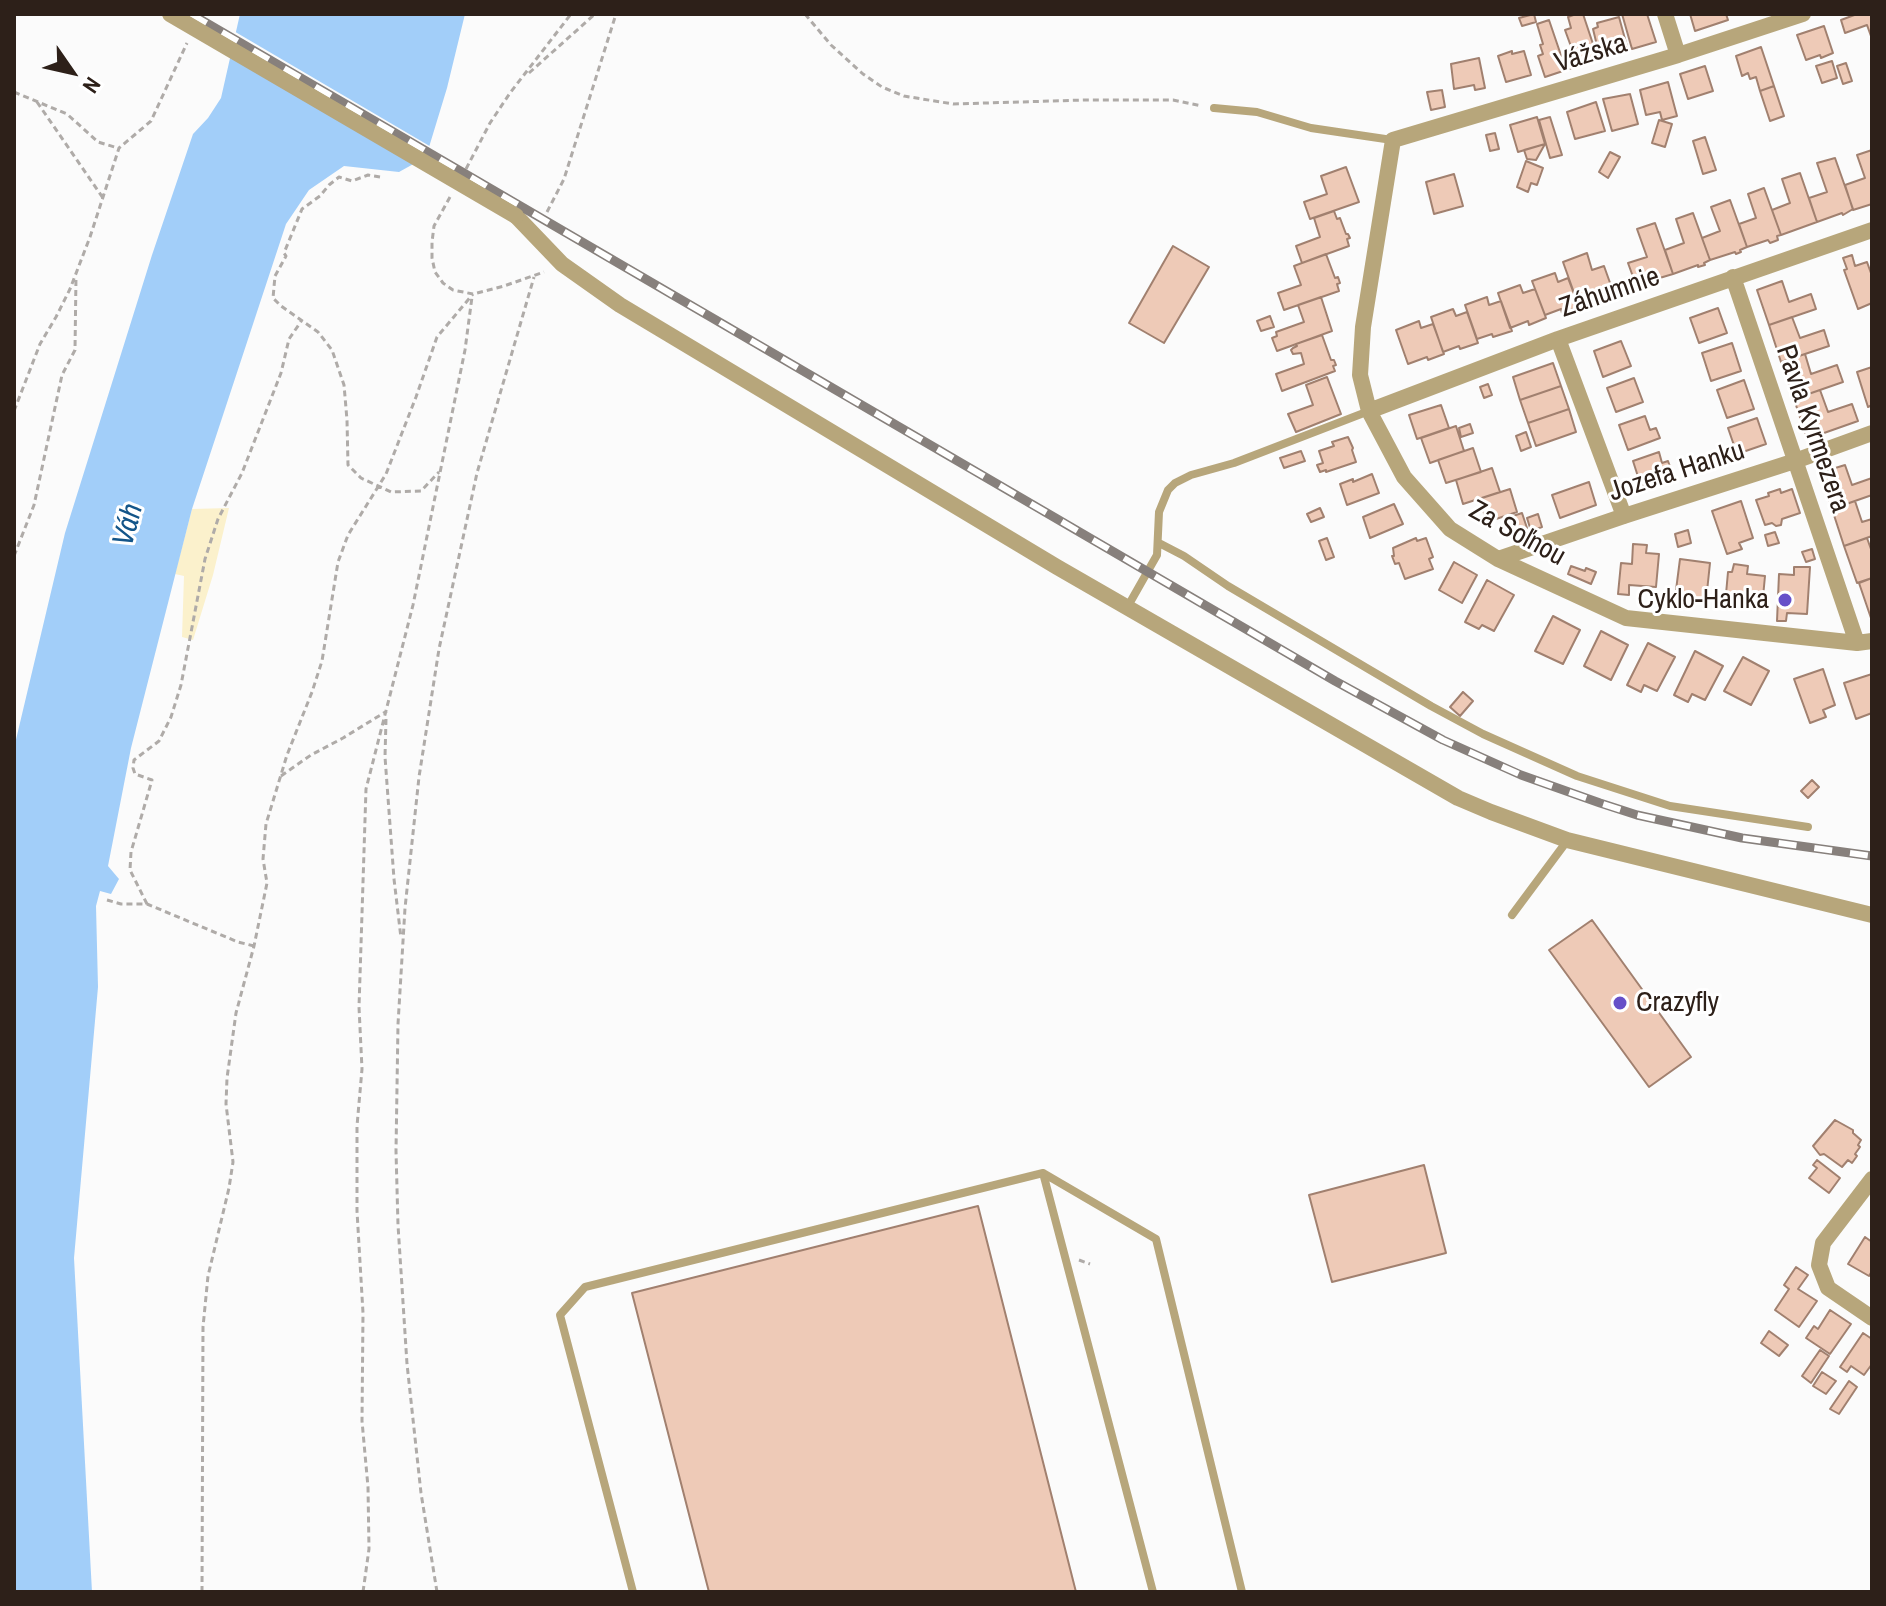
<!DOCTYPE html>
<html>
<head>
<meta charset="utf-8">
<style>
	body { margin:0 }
	#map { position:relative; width:1886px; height:1606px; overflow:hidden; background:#fbfbfb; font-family:"Archivo Narrow",sans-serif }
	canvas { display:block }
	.frame { position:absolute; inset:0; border:16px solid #2d2019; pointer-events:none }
	.north { position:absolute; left:32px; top:32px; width:80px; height:80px; -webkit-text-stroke:6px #fff; paint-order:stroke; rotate:124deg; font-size:22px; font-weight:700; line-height:32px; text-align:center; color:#2d2019 }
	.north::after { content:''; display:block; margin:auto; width:28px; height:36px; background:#2d2019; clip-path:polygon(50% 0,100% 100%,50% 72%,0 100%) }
</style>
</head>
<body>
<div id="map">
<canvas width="1886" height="1606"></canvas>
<div class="frame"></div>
<div class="north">N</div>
</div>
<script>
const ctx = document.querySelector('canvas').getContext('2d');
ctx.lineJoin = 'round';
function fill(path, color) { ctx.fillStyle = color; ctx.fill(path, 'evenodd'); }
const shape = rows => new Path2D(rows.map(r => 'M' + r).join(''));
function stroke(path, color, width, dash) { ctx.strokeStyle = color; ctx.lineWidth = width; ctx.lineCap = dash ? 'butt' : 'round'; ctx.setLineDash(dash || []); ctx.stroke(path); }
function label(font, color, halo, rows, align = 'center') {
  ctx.font = font + ' "Archivo Narrow",sans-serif'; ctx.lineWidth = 6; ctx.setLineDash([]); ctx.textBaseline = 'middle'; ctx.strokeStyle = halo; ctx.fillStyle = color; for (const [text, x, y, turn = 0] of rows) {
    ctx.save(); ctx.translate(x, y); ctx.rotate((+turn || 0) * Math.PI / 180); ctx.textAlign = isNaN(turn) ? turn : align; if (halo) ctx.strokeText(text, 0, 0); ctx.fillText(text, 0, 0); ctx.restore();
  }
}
fill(shape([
	[229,508,213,575,193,640,182,637,184,576,175,574,192,509]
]), '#fbf1cc');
fill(shape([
	[240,14,465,14,447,88,426,157,399,172,344,166,309,190,286,224,192,509,131,748,108,866,119,879,111,894,100,891,96,906,98,987,74,1258,92,1592,14,1592,14,748,65,533,152,255,193,134,208,118,221,98]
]), '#a2cef9');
fill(shape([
	[232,30,433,148,429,159,227,51]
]), '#fbfbfb');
const building = shape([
	[1534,14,1536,22,1522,26,1519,18,1534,14],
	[1576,14,1583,14,1598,59,1566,70,1561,56,1573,52,1565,30,1571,28,1568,17,1576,14],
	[1622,14,1647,14,1656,42,1632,49,1622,14],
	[1690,14,1726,14,1728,20,1695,31,1690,14],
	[1857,14,1872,14,1872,39,1867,25,1845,33,1841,20,1857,14],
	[1619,17,1628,50,1600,58,1593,29,1598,27,1597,23,1619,17],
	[1549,20,1566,70,1545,77,1538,56,1543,54,1540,45,1543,44,1537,24,1549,20],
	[1824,26,1833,53,1821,58,1820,55,1806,60,1797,35,1824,26],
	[1761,47,1774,86,1760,91,1756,77,1750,79,1748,73,1742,76,1736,56,1761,47],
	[1512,51,1512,54,1524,51,1531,75,1506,82,1498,56,1512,51],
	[1479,58,1485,88,1475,90,1474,85,1454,89,1451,64,1479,58],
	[1832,61,1837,78,1822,83,1816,66,1832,61],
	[1846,63,1852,81,1843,84,1837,66,1846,63],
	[1705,66,1713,91,1688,99,1680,74,1705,66],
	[1668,82,1677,116,1662,120,1660,112,1646,115,1640,90,1668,82],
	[1774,86,1784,116,1770,121,1760,91,1774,86],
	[1442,90,1445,107,1431,110,1427,92,1442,90],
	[1630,94,1638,124,1612,131,1603,99,1630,94],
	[1596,102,1605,131,1575,139,1567,112,1596,102],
	[1537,117,1545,144,1518,152,1510,125,1537,117],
	[1550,117,1562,155,1550,158,1539,120,1550,117],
	[1659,120,1672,124,1665,147,1652,143,1659,120],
	[1495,133,1499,149,1490,151,1486,135,1495,133],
	[1705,137,1716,170,1703,174,1693,141,1705,137],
	[1545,144,1536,160,1527,159,1524,150,1545,144],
	[1872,150,1872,204,1853,210,1845,185,1865,178,1857,155,1872,150],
	[1610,152,1620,157,1608,178,1599,172,1610,152],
	[1835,158,1853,209,1843,215,1842,213,1817,222,1809,198,1827,192,1817,163,1835,158],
	[1526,161,1543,168,1537,185,1531,183,1528,192,1517,187,1526,161],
	[1346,167,1359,202,1310,219,1304,202,1327,194,1321,176,1346,167],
	[1800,173,1817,222,1781,235,1772,210,1790,203,1782,179,1800,173],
	[1454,174,1463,206,1434,214,1426,182,1454,174],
	[1764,188,1781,235,1777,236,1778,240,1770,243,1768,240,1747,247,1739,224,1756,218,1748,194,1764,188],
	[1730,200,1747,247,1740,250,1741,252,1736,254,1735,252,1710,260,1702,238,1720,231,1711,207,1730,200],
	[1334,211,1337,219,1340,218,1346,234,1348,234,1350,238,1347,239,1349,246,1302,263,1296,246,1320,237,1314,218,1334,211],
	[1693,213,1710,260,1704,263,1705,265,1698,267,1698,265,1673,274,1665,250,1684,243,1676,219,1693,213],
	[1655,223,1673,274,1636,285,1628,263,1647,257,1637,229,1655,223],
	[1173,246,1209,267,1164,343,1129,323,1173,246],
	[1587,253,1592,270,1604,266,1614,294,1596,301,1595,298,1578,304,1563,262,1587,253],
	[1326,254,1335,278,1338,277,1340,283,1337,284,1339,291,1284,310,1278,293,1301,285,1294,266,1326,254],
	[1852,255,1855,266,1867,262,1872,276,1872,303,1858,309,1844,270,1847,269,1843,258,1852,255],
	[1555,273,1558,282,1568,278,1579,307,1562,313,1561,309,1545,315,1532,281,1555,273],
	[1782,281,1789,302,1811,294,1816,309,1769,325,1757,290,1782,281],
	[1520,285,1523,293,1535,289,1546,318,1529,325,1528,321,1510,328,1498,293,1520,285],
	[1321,297,1332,331,1277,351,1272,338,1277,336,1276,332,1304,322,1298,305,1321,297],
	[1487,297,1489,305,1501,301,1512,331,1493,337,1492,334,1477,339,1465,305,1487,297],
	[1718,308,1727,333,1699,343,1690,318,1718,308],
	[1453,309,1456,316,1467,312,1478,343,1460,349,1459,346,1443,352,1431,317,1453,309],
	[1270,316,1274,327,1261,331,1257,321,1270,316],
	[1792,317,1800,338,1824,330,1829,346,1781,362,1769,325,1792,317],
	[1419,321,1421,328,1433,324,1444,354,1428,360,1427,357,1408,364,1396,330,1419,321],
	[1322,335,1331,360,1334,360,1336,365,1333,366,1335,371,1282,391,1276,374,1304,364,1301,353,1293,354,1291,350,1293,348,1297,346,1296,344,1322,335],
	[1621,341,1631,366,1603,377,1594,351,1621,341],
	[1732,343,1741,371,1711,381,1702,353,1732,343],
	[1805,354,1811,374,1837,365,1843,382,1794,399,1781,362,1805,354],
	[1553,363,1561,386,1520,400,1513,377,1553,363],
	[1872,367,1872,405,1868,407,1857,372,1872,367],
	[1327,377,1341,414,1296,432,1288,414,1313,405,1306,385,1327,377],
	[1634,378,1643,402,1616,412,1607,388,1634,378],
	[1744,380,1754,409,1727,418,1717,390,1744,380],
	[1488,384,1492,395,1484,398,1480,387,1488,384],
	[1561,386,1569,409,1528,423,1520,400,1561,386],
	[1820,390,1828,412,1852,404,1858,421,1807,439,1794,399,1820,390],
	[1441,405,1449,428,1417,439,1409,415,1441,405],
	[1569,409,1576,432,1536,446,1528,423,1569,409],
	[1645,416,1650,430,1656,428,1660,438,1628,450,1619,425,1645,416],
	[1757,418,1766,444,1737,454,1728,428,1757,418],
	[1470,424,1473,433,1461,437,1459,428,1470,424],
	[1456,426,1464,451,1430,463,1421,438,1456,426],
	[1526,432,1531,447,1521,451,1516,436,1526,432],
	[1348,437,1353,448,1352,450,1356,462,1326,472,1326,470,1320,472,1317,465,1323,463,1319,451,1334,446,1332,442,1348,437],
	[1473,448,1481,472,1446,483,1438,460,1473,448],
	[1301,451,1305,461,1284,468,1280,458,1301,451],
	[1659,452,1662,463,1668,461,1673,475,1641,486,1633,461,1659,452],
	[1845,465,1852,485,1872,478,1872,495,1832,509,1819,473,1845,465],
	[1492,468,1500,492,1463,504,1456,480,1492,468],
	[1372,474,1379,493,1347,505,1340,484,1353,479,1353,482,1372,474],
	[1589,482,1596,505,1560,518,1552,495,1589,482],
	[1510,489,1517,512,1487,522,1479,499,1510,489],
	[1780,489,1781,493,1792,489,1800,513,1782,519,1781,525,1776,526,1772,523,1765,525,1756,500,1769,496,1768,493,1780,489],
	[1741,501,1753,538,1739,543,1742,549,1727,554,1712,511,1741,501],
	[1855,501,1862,522,1872,519,1872,536,1844,546,1832,509,1855,501],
	[1394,504,1403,524,1370,538,1363,517,1394,504],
	[1320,508,1324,517,1311,522,1307,514,1320,508],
	[1522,513,1527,528,1515,533,1510,517,1522,513],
	[1538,514,1542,527,1531,531,1527,518,1538,514],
	[1688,530,1691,543,1678,547,1675,534,1688,530],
	[1775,532,1779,543,1768,546,1765,535,1775,532],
	[1327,538,1334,557,1326,560,1319,541,1327,538],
	[1416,538,1417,541,1426,538,1433,557,1429,559,1433,569,1405,579,1399,563,1395,564,1392,556,1394,556,1393,548,1416,538],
	[1867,538,1872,552,1872,578,1857,583,1844,546,1867,538],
	[1633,544,1647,545,1646,553,1659,554,1656,587,1629,585,1629,595,1618,594,1621,563,1632,564,1633,544],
	[1812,549,1815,559,1806,562,1802,552,1812,549],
	[1680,559,1710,563,1706,601,1675,598,1680,559],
	[1454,562,1477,575,1462,603,1439,590,1454,562],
	[1734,564,1748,566,1747,574,1765,576,1763,597,1753,596,1752,608,1725,605,1728,572,1732,572,1734,564],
	[1571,566,1585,571,1586,568,1596,572,1591,584,1568,574,1571,566],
	[1794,567,1810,567,1807,614,1787,613,1786,621,1777,621,1779,574,1794,575,1794,567],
	[1872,578,1872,621,1859,583,1872,578],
	[1487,580,1514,595,1494,631,1482,625,1479,629,1465,622,1487,580],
	[1553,616,1580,630,1563,664,1535,651,1553,616],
	[1601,631,1628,645,1611,680,1584,666,1601,631],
	[1648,643,1675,657,1657,691,1644,685,1641,692,1627,685,1648,643],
	[1695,651,1723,666,1705,700,1692,694,1688,702,1674,695,1695,651],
	[1743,657,1769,671,1751,705,1724,691,1743,657],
	[1823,669,1835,705,1823,710,1826,717,1810,723,1794,679,1823,669],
	[1872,674,1872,713,1856,719,1844,683,1872,674],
	[1463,692,1473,701,1460,716,1450,707,1463,692],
	[1812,780,1819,787,1808,798,1801,791,1812,780],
	[1592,920,1691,1057,1649,1087,1549,950,1592,920],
	[1835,1120,1853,1130,1853,1133,1861,1140,1858,1145,1860,1147,1855,1154,1857,1156,1852,1163,1848,1160,1842,1167,1824,1154,1820,1155,1813,1146,1835,1120],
	[1817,1160,1840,1178,1829,1193,1809,1178,1817,1168,1813,1165,1817,1160],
	[1424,1165,1446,1253,1332,1282,1309,1195,1424,1165],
	[978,1206,1076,1592,709,1592,632,1293,978,1206],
	[1865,1237,1872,1242,1872,1271,1869,1276,1848,1264,1865,1237],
	[1796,1267,1808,1275,1798,1289,1817,1301,1799,1327,1775,1310,1789,1289,1784,1285,1796,1267],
	[1830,1310,1851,1324,1830,1354,1806,1338,1814,1326,1818,1329,1830,1310],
	[1769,1331,1788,1345,1779,1356,1761,1343,1769,1331],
	[1863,1333,1872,1339,1872,1364,1864,1375,1851,1366,1847,1372,1840,1367,1863,1333],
	[1820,1350,1829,1356,1811,1383,1802,1376,1820,1350],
	[1822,1372,1836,1381,1826,1394,1813,1386,1822,1372],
	[1849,1381,1857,1387,1839,1414,1830,1409,1849,1381]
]);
fill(building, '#eecab7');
stroke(building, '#a1806f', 2);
stroke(shape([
	[805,14,831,45,863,74,882,87,904,96,953,104,1085,100,1173,100,1202,106],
	[529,73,595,14],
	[14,92,67,114,98,142,118,148],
	[37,102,103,198],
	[466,169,490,123,510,93,571,14],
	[380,177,368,175,352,181,339,177,329,185,320,196,302,209,284,253,286,256,275,276,273,298,281,306,318,332,332,350,344,385,347,420,348,465,361,478,391,492,421,491,439,472],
	[450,197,434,226,432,242,432,258,435,272,443,283,453,290,473,294,504,286,544,272],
	[547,212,564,179,616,14],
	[14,411,40,344,56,317,70,289,90,237,119,148,151,121,187,43],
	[14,556,34,505,62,375,75,350,76,277],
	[386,719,385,757,394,879,401,938],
	[281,776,311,755,343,738,387,711],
	[107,900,121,904,147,904,238,942,254,946],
	[147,904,130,870,131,852,152,780,135,774,133,768,134,760,159,741,171,717,181,685,205,559,218,519,242,473,281,373,289,339,302,320],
	[1079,1260,1090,1264],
	[202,1592,203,1327,208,1276,229,1188,233,1162,226,1104,227,1078,236,1013,254,946,267,883,263,859,266,824,287,755,312,692,322,661,338,562,348,535,386,474,416,397,437,337,473,294],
	[363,1592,369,1549,368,1487,362,1421,363,1313,357,1211,357,1126,362,1069,359,1007,366,789,413,605,465,350,472,297],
	[437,1592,421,1493,407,1364,398,1225,396,1151,398,1024,405,908,419,777,439,649,477,473,534,277]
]), '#afaba8', 3, [6, 4]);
stroke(shape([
	[1214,108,1257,112,1311,128,1392,140],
	[1159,543,1184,556,1228,586,1431,706,1483,734,1577,776,1670,806,1808,827],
	[1128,606,1157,555,1159,512,1168,490,1175,483,1191,475,1234,463,1369,411],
	[1512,915,1567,841],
	[1043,1173,1153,1592],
	[633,1592,560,1315,585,1287,1043,1173,1156,1239,1242,1592]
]), '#b7a67b', 8);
stroke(shape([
	[1665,14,1678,55],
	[1803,14,1678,55,1393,140,1363,327,1360,375,1369,411,1404,477,1450,529,1498,559,1626,618,1857,643,1872,641],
	[516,216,562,264,620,305,1057,567,1458,798,1491,812,1567,840,1872,915],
	[1733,277,1857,643],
	[1558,339,1624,516],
	[1369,411,1558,339,1872,230],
	[1498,559,1624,516,1795,461,1872,433],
	[1872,1179,1823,1243,1819,1265,1828,1288,1872,1318]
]), '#b7a67b', 16);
const rail = shape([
	[191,14,1335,681,1443,740,1521,775,1600,803,1637,815,1742,838,1872,856]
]);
stroke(rail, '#87807c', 9);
stroke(rail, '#fff', 6, [18]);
stroke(shape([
	[170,14,516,216]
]), '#b7a67b', 16);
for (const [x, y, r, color] of [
	[1785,600,8,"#664fc8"],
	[1620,1003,8,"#664fc8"]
]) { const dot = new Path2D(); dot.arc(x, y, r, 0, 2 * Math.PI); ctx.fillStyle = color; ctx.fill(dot); stroke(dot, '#fff', 3); }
label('28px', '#2d2019', '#fff', [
	["Vážska",1591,54,-17],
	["Záhumnie",1610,293,-19],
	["Pavla Kyrmezera",1812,429,71],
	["Jozefa Hanku",1677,472,-18],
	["Za Soľnou",1517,534,29]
]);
label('28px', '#2d2019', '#fff', [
	["Cyklo-Hanka",1769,600],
	["Crazyfly",1636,1003,"left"]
], 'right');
label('italic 30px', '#135589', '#fff', [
	["Váh",129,525,-75]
]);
</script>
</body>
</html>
